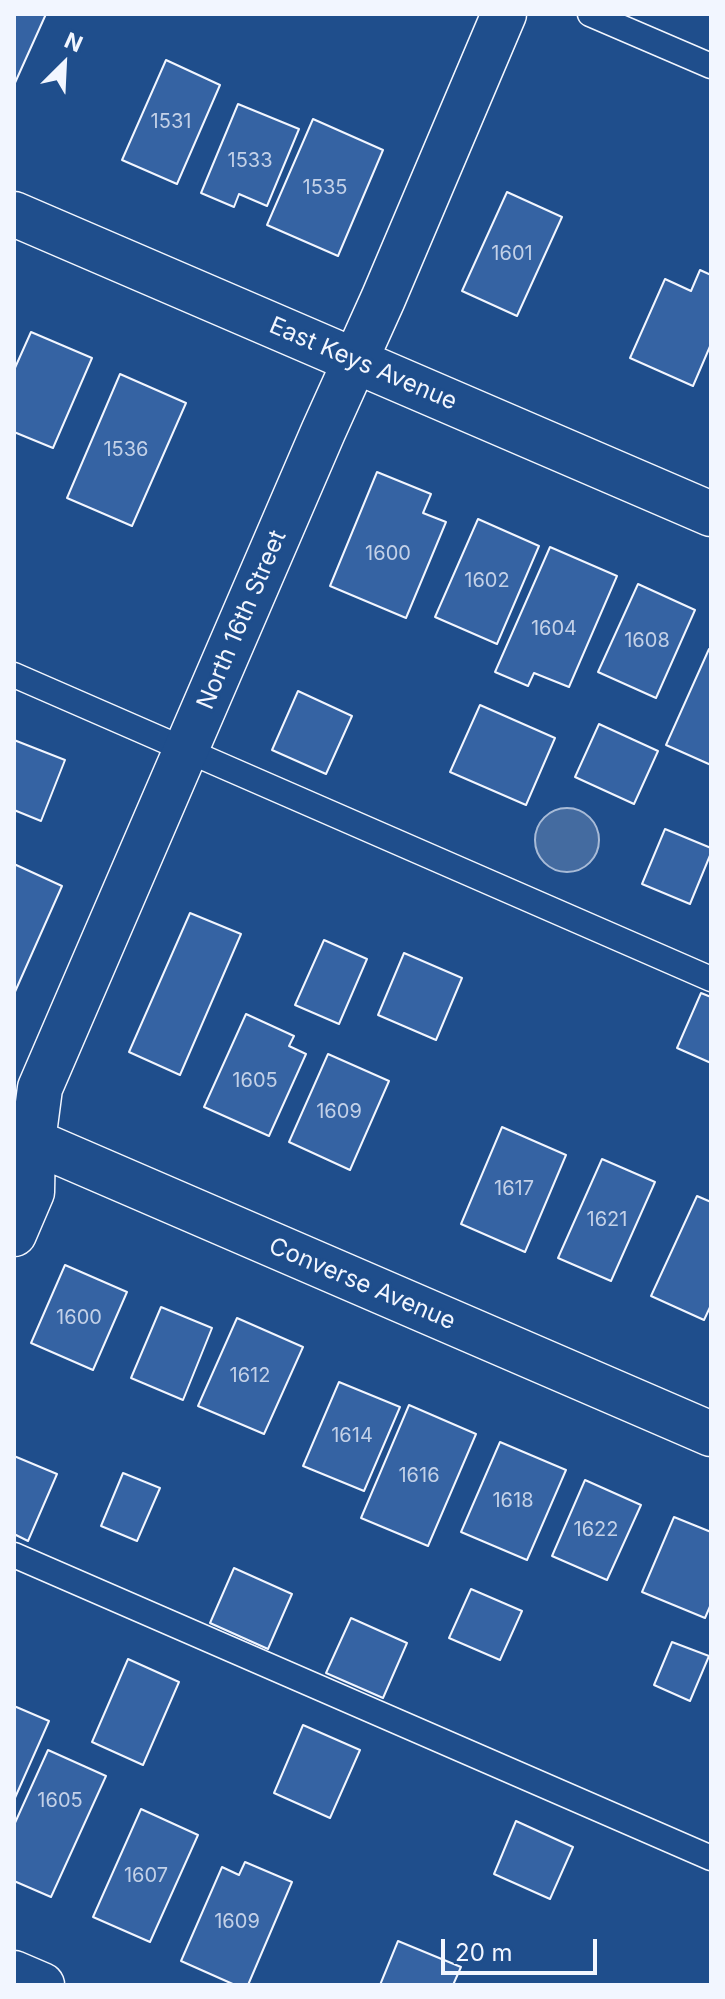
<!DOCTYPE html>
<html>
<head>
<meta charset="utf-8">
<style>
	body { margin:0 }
	#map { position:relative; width:725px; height:1999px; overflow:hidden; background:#1f4e8c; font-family:Inter,sans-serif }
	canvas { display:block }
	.frame { position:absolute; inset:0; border:16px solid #f2f6ff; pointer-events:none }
	.north { position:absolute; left:24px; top:24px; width:80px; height:80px; -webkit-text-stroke:6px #1f4e8c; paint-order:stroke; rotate:24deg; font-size:22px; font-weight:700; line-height:32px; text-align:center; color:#f2f6ff }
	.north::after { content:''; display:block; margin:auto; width:28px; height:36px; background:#f2f6ff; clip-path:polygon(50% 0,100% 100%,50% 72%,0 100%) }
	.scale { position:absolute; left:441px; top:1939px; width:156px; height:36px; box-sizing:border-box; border:4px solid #f2f6ff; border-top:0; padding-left:10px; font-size:24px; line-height:28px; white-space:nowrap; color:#f2f6ff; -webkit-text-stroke:6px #1f4e8c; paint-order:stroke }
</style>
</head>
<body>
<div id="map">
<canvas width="725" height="1999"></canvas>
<div class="frame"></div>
<div class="north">N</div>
<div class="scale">20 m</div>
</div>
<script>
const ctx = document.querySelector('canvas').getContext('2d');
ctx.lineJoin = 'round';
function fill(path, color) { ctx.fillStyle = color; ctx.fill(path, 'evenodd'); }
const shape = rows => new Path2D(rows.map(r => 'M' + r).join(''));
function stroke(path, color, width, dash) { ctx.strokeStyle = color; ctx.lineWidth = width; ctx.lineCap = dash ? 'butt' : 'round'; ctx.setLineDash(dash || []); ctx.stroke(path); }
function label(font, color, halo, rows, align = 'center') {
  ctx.font = font + ' Inter,sans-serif'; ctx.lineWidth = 6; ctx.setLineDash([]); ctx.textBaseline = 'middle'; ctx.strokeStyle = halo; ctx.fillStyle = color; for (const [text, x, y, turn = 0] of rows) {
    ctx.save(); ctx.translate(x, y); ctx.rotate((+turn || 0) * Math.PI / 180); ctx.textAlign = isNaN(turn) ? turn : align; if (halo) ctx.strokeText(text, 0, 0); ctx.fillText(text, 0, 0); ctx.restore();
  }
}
const water = shape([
	'535 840a32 32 0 1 1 64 0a32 32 0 1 1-64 0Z'
]);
fill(water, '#446ba0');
stroke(water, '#a8bbd7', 2);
const building = shape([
	[14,14,46,14,14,85,14,14],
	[166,60,220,85,177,184,122,160,166,60],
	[238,104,299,129,267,206,239,194,234,207,201,193,238,104],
	[313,119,383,150,338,256,267,225,313,119],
	[507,192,562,217,517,316,462,291,507,192],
	[700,270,711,275,711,344,693,386,630,358,665,279,691,291,700,270],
	[31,332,92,358,53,448,14,432,14,370,31,332],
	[120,374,186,403,132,526,67,498,120,374],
	[377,472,431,494,423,513,446,522,406,618,330,586,377,472],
	[478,519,539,546,497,644,435,617,478,519],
	[550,547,617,576,569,687,534,673,528,686,495,672,550,547],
	[638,584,695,610,656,698,598,672,638,584],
	[709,649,711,650,711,765,666,745,709,649],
	[298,691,352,716,326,774,272,750,298,691],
	[480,705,555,738,526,805,450,772,480,705],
	[599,724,658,751,634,804,575,777,599,724],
	[14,740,65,760,41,821,14,810,14,740],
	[665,829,711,848,711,853,690,904,642,884,665,829],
	[14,864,62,886,14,994,14,864],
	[190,913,241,934,180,1075,129,1052,190,913],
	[324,940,367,959,339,1024,295,1005,324,940],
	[404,953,462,978,436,1040,378,1015,404,953],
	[701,993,711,997,711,1063,677,1048,701,993],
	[246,1014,294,1036,289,1046,306,1054,269,1136,204,1107,246,1014],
	[328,1054,389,1081,350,1170,289,1142,328,1054],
	[502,1127,566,1155,525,1252,461,1224,502,1127],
	[602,1159,655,1182,611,1281,558,1258,602,1159],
	[697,1196,711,1202,711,1305,704,1320,651,1296,697,1196],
	[65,1265,127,1292,93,1370,31,1343,65,1265],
	[161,1307,212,1328,183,1400,131,1378,161,1307],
	[237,1318,303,1347,264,1434,198,1406,237,1318],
	[339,1382,400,1407,364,1491,303,1466,339,1382],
	[409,1405,476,1434,428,1546,361,1518,409,1405],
	[500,1442,566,1470,527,1560,461,1532,500,1442],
	[14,1456,57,1474,28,1541,14,1534,14,1456],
	[123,1473,160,1488,137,1541,101,1526,123,1473],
	[585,1480,641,1505,607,1580,552,1556,585,1480],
	[674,1517,711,1532,711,1604,705,1618,642,1592,674,1517],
	[234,1568,292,1594,268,1649,210,1623,234,1568],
	[471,1589,522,1611,500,1660,449,1638,471,1589],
	[351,1618,407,1643,383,1698,326,1673,351,1618],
	[672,1642,709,1656,690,1701,654,1685,672,1642],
	[128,1659,179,1682,143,1765,92,1742,128,1659],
	[14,1706,49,1721,14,1800,14,1706],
	[303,1725,360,1750,330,1818,274,1793,303,1725],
	[48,1750,106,1776,51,1897,14,1881,14,1825,48,1750],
	[141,1809,198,1835,150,1942,93,1917,141,1809],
	[516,1821,573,1847,550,1899,494,1874,516,1821],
	[245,1862,292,1882,248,1985,235,1985,181,1961,222,1867,239,1875,245,1862],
	[398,1941,461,1967,453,1985,380,1985,398,1941]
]);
fill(building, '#3563a3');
stroke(building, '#f2f6ff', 2);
const lane = shape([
	[590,14,711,66],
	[14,675,711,979],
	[14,1555,711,1858]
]);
const street = shape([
	[14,214,711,514],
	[14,1133,711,1434],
	[14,1234,32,1192,33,1141,40,1088,323,432,383,299,504,14],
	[14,1973,42,1985]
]);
stroke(lane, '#f2f6ff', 27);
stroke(street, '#f2f6ff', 47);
stroke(lane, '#1f4e8c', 24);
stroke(street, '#1f4e8c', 44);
label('20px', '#c3d1e8', null, [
	["1531",171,122],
	["1533",250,161],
	["1535",325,188],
	["1601",512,254],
	["1536",126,450],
	["1600",388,554],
	["1602",487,581],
	["1604",554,629],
	["1608",647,641],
	["1605",255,1081],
	["1609",339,1112],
	["1617",514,1189],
	["1621",607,1220],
	["1600",79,1318],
	["1612",250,1376],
	["1614",352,1436],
	["1616",419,1476],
	["1618",513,1501],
	["1622",596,1530],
	["1605",60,1801],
	["1607",146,1876],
	["1609",237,1922]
]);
label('24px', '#f2f6ff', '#1f4e8c', [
	["East Keys Avenue",363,364,23],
	["North 16th Street",242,620,-67],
	["Converse Avenue",362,1284,23]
]);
</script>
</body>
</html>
